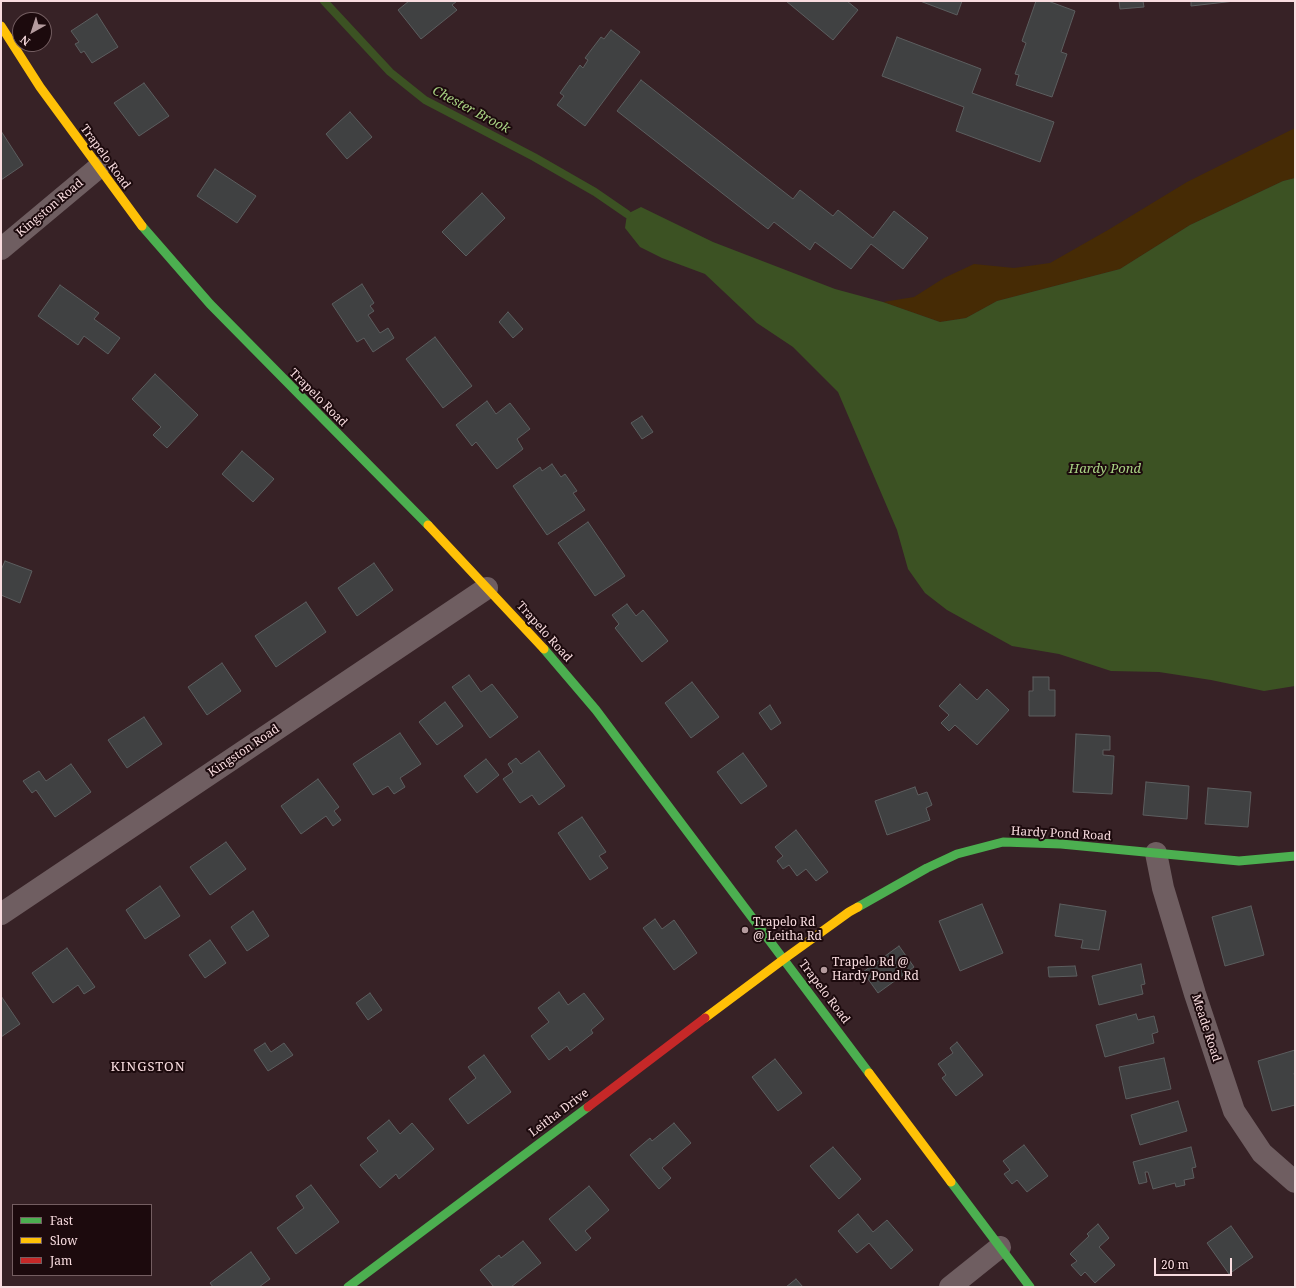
<!DOCTYPE html>
<html>
<head>
<meta charset="utf-8">
<style>
	body { margin:0 }
	#map { position:relative; width:1296px; height:1288px; overflow:hidden; background:#372226; font-family:"Noto Serif",serif }
	canvas { display:block }
	.frame { position:absolute; inset:0; border:2px solid #f8dcdf; pointer-events:none }
	.legend { position:absolute; left:12px; top:1204px; width:140px; height:72px; box-sizing:border-box; background:#1c0a0d; border:1px solid #745e61; margin:0; padding:5px 7px; list-style:none; font-size:12px; color:#f8dcdf }
	.legend li { display:flex; align-items:center; gap:8px; height:20px }
	.legend b { width:20px; border:1px solid #745e61 }
	.north { position:absolute; left:12px; top:12px; width:40px; height:40px; box-sizing:border-box; background:#1c0a0d; border:1px solid #745e61; border-radius:50%; rotate:219deg; font-size:11px; font-weight:700; line-height:16px; text-align:center; color:#f8dcdf }
	.north::after { content:''; display:block; margin:auto; width:14px; height:18px; background:#b49b9e; clip-path:polygon(50% 0,100% 100%,50% 72%,0 100%) }
	.scale { position:absolute; left:1154px; top:1258px; width:78px; height:18px; box-sizing:border-box; border:2px solid #f8dcdf; border-top:0; padding-left:5px; font-size:12px; line-height:14px; white-space:nowrap; color:#f8dcdf; -webkit-text-stroke:3px #1c0a0d; paint-order:stroke }
</style>
</head>
<body>
<div id="map">
<canvas width="1296" height="1288"></canvas>
<div class="frame"></div>
<ul class="legend">
<li><b style="height:5px;background:#4caf50"></b>Fast</li>
<li><b style="height:5px;background:#ffc107"></b>Slow</li>
<li><b style="height:5px;background:#c62828"></b>Jam</li>
</ul>
<div class="north">N</div>
<div class="scale">20 m</div>
</div>
<script>
const ctx = document.querySelector('canvas').getContext('2d');
ctx.lineJoin = 'round';
function fill(path, color) { ctx.fillStyle = color; ctx.fill(path, 'evenodd'); }
const shape = rows => new Path2D(rows.map(r => 'M' + r).join(''));
function stroke(path, color, width, dash) { ctx.strokeStyle = color; ctx.lineWidth = width; ctx.lineCap = dash ? 'butt' : 'round'; ctx.setLineDash(dash || []); ctx.stroke(path); }
function label(font, color, halo, rows, align = 'center') {
  ctx.font = font + ' "Noto Serif",serif'; ctx.lineWidth = 4; ctx.setLineDash([]); ctx.textBaseline = 'middle'; ctx.strokeStyle = halo; ctx.fillStyle = color; for (const [text, x, y, turn = 0] of rows) {
    ctx.save(); ctx.translate(x, y); ctx.rotate((+turn || 0) * Math.PI / 180); ctx.textAlign = isNaN(turn) ? turn : align; if (halo) ctx.strokeText(text, 0, 0); ctx.fillText(text, 0, 0); ctx.restore();
  }
}
fill(shape([
	[1295,128,1295,178,1283,181,1190,225,1120,269,997,301,966,318,940,322,883,302,914,297,944,278,974,264,1014,268,1050,263,1108,230,1187,182]
]), '#462b05');
fill(shape([
	[1295,178,1295,686,1264,691,1211,680,1159,672,1111,671,1059,654,1012,646,947,610,925,593,908,569,897,530,838,392,793,347,757,323,705,274,662,258,640,247,625,228,627,214,641,207,713,242,835,289,883,302,940,322,966,318,997,301,1120,269,1190,225,1283,181]
]), '#3c5223');
stroke(shape([
	[324,1,390,72,425,100,534,157,595,192,627,214]
]), '#3c5223', 8);
const building = shape([
	[409,1,457,1,452,5,457,10,421,39,398,10,409,1],
	[786,1,847,1,858,10,833,40,786,1],
	[920,1,962,1,957,15,920,1],
	[1036,1,1048,1,1075,11,1061,52,1067,54,1052,97,1016,85,1019,75,1015,74,1026,43,1022,41,1036,1],
	[1119,1,1143,1,1144,7,1120,9,1119,1],
	[1191,1,1235,1,1191,6,1191,1],
	[97,14,118,47,92,63,84,51,81,53,75,44,79,42,71,31,97,14],
	[611,30,640,52,585,126,557,105,564,96,560,93,580,65,583,68,588,60,585,58,601,37,604,39,611,30],
	[897,37,981,69,972,93,1054,122,1040,162,956,131,964,107,882,76,897,37],
	[641,80,793,199,800,190,833,216,838,210,873,238,894,211,928,238,903,269,871,244,851,269,815,242,810,250,774,222,768,229,617,111,641,80],
	[144,83,169,116,139,136,114,103,144,83],
	[350,112,372,137,347,159,326,134,350,112],
	[1,131,23,165,1,180,1,131],
	[215,169,256,196,237,223,197,196,215,169],
	[482,193,505,218,466,256,442,232,482,193],
	[362,284,374,303,370,306,374,311,368,315,380,333,388,328,394,338,373,352,364,338,357,342,332,304,362,284],
	[60,285,99,313,94,319,120,338,108,354,84,336,78,345,38,316,60,285],
	[508,312,523,329,513,338,499,322,508,312],
	[435,337,472,386,443,408,406,359,435,337],
	[155,374,198,415,167,448,153,435,161,427,132,399,155,374],
	[487,401,496,414,510,403,530,429,517,439,523,449,497,469,476,442,472,446,456,425,487,401],
	[642,416,653,432,642,439,631,423,642,416],
	[242,451,274,479,253,502,222,474,242,451],
	[552,464,561,477,565,474,577,491,573,493,585,510,547,535,513,486,540,467,542,471,552,464],
	[588,522,625,576,595,596,558,543,588,522],
	[5,561,32,571,20,603,1,595,1,570,5,561],
	[374,563,393,590,357,616,338,588,374,563],
	[306,602,326,632,276,667,255,636,306,602],
	[627,604,636,616,643,610,668,641,642,662,615,628,619,624,612,615,627,604],
	[222,663,241,691,207,715,188,687,222,663],
	[469,675,481,692,492,684,518,717,490,738,452,687,469,675],
	[1033,677,1049,677,1049,690,1055,690,1055,716,1029,716,1029,691,1033,691,1033,677],
	[692,682,719,717,691,738,665,703,692,682],
	[960,684,977,700,987,689,1009,710,977,745,955,725,949,731,941,723,949,715,939,706,960,684],
	[445,702,463,726,437,745,419,722,445,702],
	[770,705,781,723,771,730,759,713,770,705],
	[144,717,162,744,127,768,108,740,144,717],
	[400,733,421,764,400,778,405,787,394,794,388,786,373,795,353,764,400,733],
	[1076,734,1110,736,1110,750,1103,750,1103,755,1114,756,1112,794,1073,792,1076,734],
	[539,751,565,786,539,805,532,795,520,803,503,779,513,772,508,764,516,758,521,764,539,751],
	[743,753,767,786,741,804,717,772,743,753],
	[486,759,499,775,477,793,464,776,486,759],
	[71,764,91,792,55,817,36,790,32,793,23,781,39,771,46,781,71,764],
	[318,779,339,807,334,811,341,820,333,826,326,816,301,834,281,806,318,779],
	[1146,782,1189,786,1187,819,1143,815,1146,782],
	[915,787,918,795,927,792,932,805,926,808,930,820,887,835,875,801,915,787],
	[1208,788,1251,792,1248,827,1205,824,1208,788],
	[582,817,606,852,599,856,608,868,590,880,558,833,582,817],
	[796,830,828,872,816,881,806,869,797,876,789,865,783,869,777,861,783,856,775,847,796,830],
	[226,842,246,869,210,895,190,867,226,842],
	[160,886,180,916,145,939,126,910,160,886],
	[982,904,1003,953,960,971,939,921,982,904],
	[1060,904,1106,911,1099,950,1081,948,1083,940,1055,936,1060,904],
	[1251,906,1264,955,1225,966,1212,917,1251,906],
	[253,911,269,936,247,951,231,927,253,911],
	[655,919,662,929,674,920,697,953,674,970,643,928,655,919],
	[210,940,226,963,205,978,189,955,210,940],
	[899,946,914,967,878,993,863,972,899,946],
	[67,948,95,987,84,994,78,985,53,1003,32,973,67,948],
	[1141,964,1145,984,1141,985,1143,994,1099,1005,1092,976,1141,964],
	[1075,966,1077,976,1049,977,1048,967,1075,966],
	[559,992,568,1005,584,993,604,1019,591,1030,593,1033,570,1051,567,1046,549,1060,531,1036,549,1022,538,1008,559,992],
	[370,993,382,1010,368,1020,356,1003,370,993],
	[1,996,20,1024,1,1037,1,996],
	[1136,1014,1138,1020,1154,1016,1158,1032,1152,1034,1154,1043,1105,1057,1096,1025,1136,1014],
	[957,1042,983,1075,956,1096,942,1078,946,1075,938,1064,953,1053,950,1048,957,1042],
	[265,1043,271,1052,284,1043,293,1055,268,1071,254,1050,265,1043],
	[1295,1050,1295,1072,1294,1073,1295,1078,1295,1105,1272,1111,1258,1061,1295,1050],
	[484,1055,511,1092,468,1124,449,1099,476,1078,468,1067,484,1055],
	[1164,1058,1171,1089,1126,1099,1119,1067,1164,1058],
	[775,1059,802,1093,778,1111,752,1077,775,1059],
	[1178,1101,1187,1131,1140,1145,1131,1115,1178,1101],
	[389,1120,400,1134,412,1123,434,1149,399,1179,396,1174,380,1188,360,1165,378,1151,367,1138,389,1120],
	[674,1123,691,1143,662,1168,671,1178,659,1189,630,1155,650,1138,652,1141,674,1123],
	[1024,1145,1048,1176,1027,1192,1017,1180,1012,1184,1004,1174,1010,1170,1003,1161,1024,1145],
	[833,1147,861,1179,839,1199,810,1166,833,1147],
	[1191,1147,1196,1167,1192,1168,1194,1178,1184,1180,1185,1185,1176,1187,1175,1183,1153,1189,1148,1172,1145,1172,1147,1182,1139,1184,1133,1162,1191,1147],
	[311,1185,339,1222,296,1254,277,1228,304,1208,296,1196,311,1185],
	[589,1186,609,1210,585,1231,591,1238,576,1251,549,1219,589,1186],
	[858,1214,873,1232,887,1220,913,1250,891,1269,869,1243,857,1253,838,1231,858,1214],
	[1098,1224,1109,1238,1099,1247,1115,1265,1095,1283,1085,1272,1081,1276,1071,1265,1077,1261,1070,1254,1089,1236,1087,1234,1098,1224],
	[1231,1226,1253,1257,1229,1274,1207,1243,1231,1226],
	[523,1241,541,1263,511,1287,494,1287,480,1270,499,1255,501,1258,523,1241],
	[251,1252,270,1279,259,1287,213,1287,210,1283,251,1252],
	[796,1279,803,1287,786,1287,796,1279]
]);
fill(building, '#404142');
stroke(building, '#5c5e5f', 1);
stroke(shape([
	[1,249,98,168],
	[1156,853,1163,888,1195,994,1234,1111,1262,1153,1295,1182],
	[1,914,487,588],
	[950,1287,1000,1247]
]), '#6f5e61', 22);
stroke(shape([
	[142,226,210,304,428,525],
	[544,649,596,710,869,1073],
	[858,907,927,868,957,854,1003,842,1061,844,1239,861,1295,856],
	[951,1182,1030,1287],
	[348,1287,588,1107]
]), '#4caf50', 9);
stroke(shape([
	[1,26,40,87,142,226],
	[428,525,544,649],
	[705,1018,784,959,849,912,858,907],
	[869,1073,951,1182]
]), '#ffc107', 9);
stroke(shape([
	[588,1107,705,1018]
]), '#c62828', 9);
for (const [x, y, r, color] of [
	[745,930,4,"#b49b9e"],
	[824,970,4,"#b49b9e"]
]) { const dot = new Path2D(); dot.arc(x, y, r, 0, 2 * Math.PI); ctx.fillStyle = color; ctx.fill(dot); stroke(dot, '#1c0a0d', 1.5); }
label('12px', '#f8dcdf', '#1c0a0d', [
	["Trapelo Road",105,157,54],
	["Kingston Road",50,208,-40],
	["Trapelo Road",318,398,45],
	["Trapelo Road",544,632,48],
	["Kingston Road",244,751,-34],
	["Hardy Pond Road",1061,834,3],
	["Trapelo Road",824,992,53],
	["Meade Road",1206,1028,72],
	["Leitha Drive",559,1113,-37]
]);
label('12px', '#f8dcdf', '#1c0a0d', [
	["Trapelo Rd",753,923],
	["@ Leitha Rd",753,937],
	["Trapelo Rd @",832,963],
	["Hardy Pond Rd",832,977]
], 'left');
label('italic 13px', '#a9d384', '#1c0a0d', [
	["Chester Brook",471,110,28],
	["Hardy Pond",1105,469]
]);
ctx.letterSpacing = '1px';
label('13px', '#f8dcdf', '#1c0a0d', [
	["KINGSTON",148,1067]
]);
ctx.letterSpacing = '0px';
</script>
</body>
</html>
